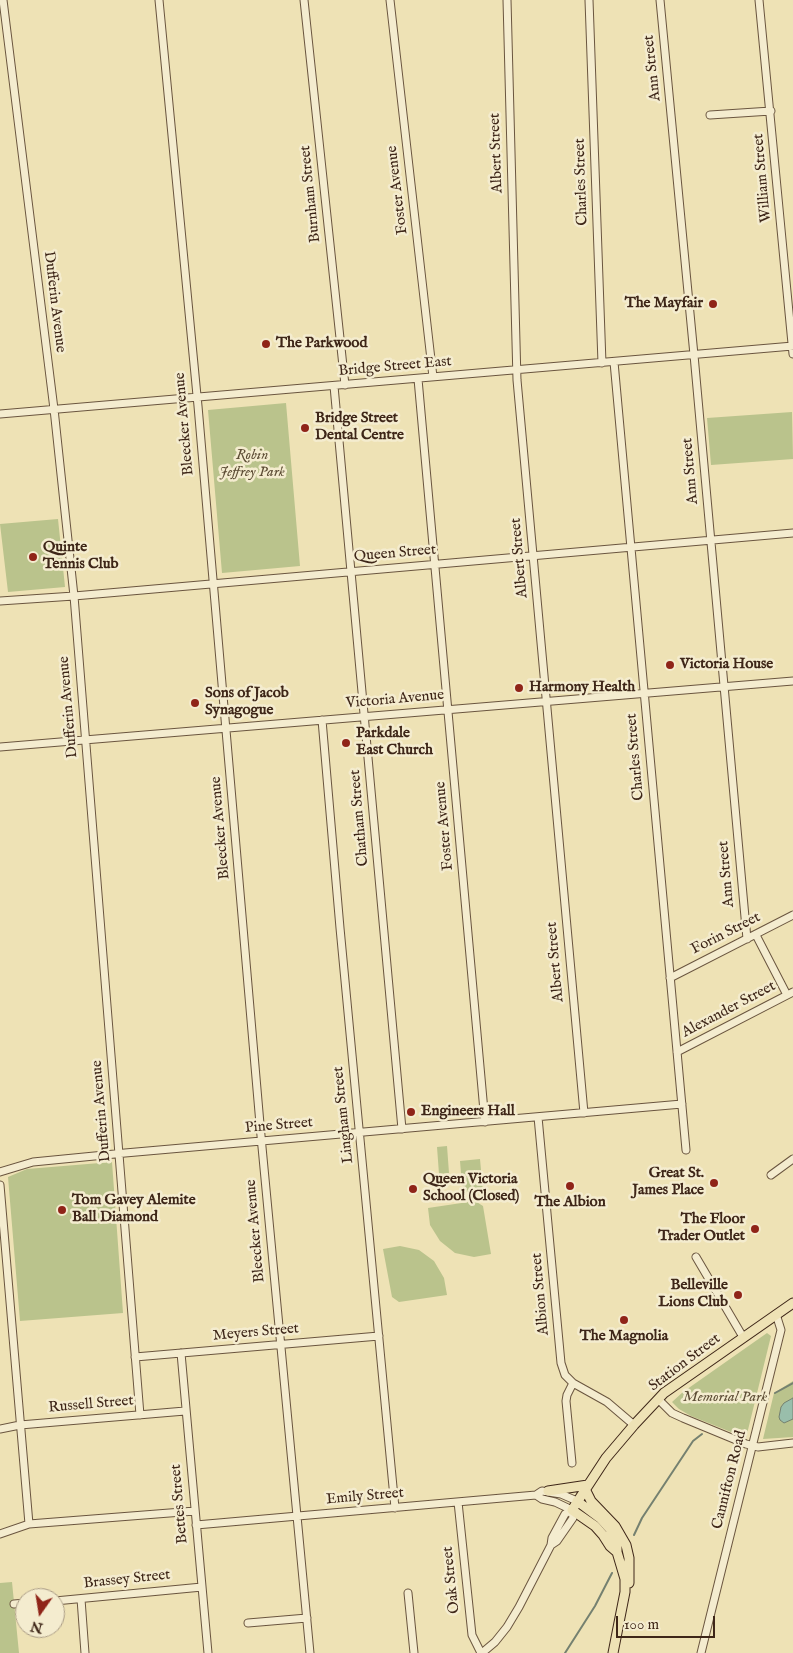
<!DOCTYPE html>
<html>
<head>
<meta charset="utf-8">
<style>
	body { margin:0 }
	#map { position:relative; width:793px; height:1653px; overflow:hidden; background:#eee2b5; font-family:"IM FELL English",serif }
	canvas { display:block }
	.north { position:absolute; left:15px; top:1588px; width:50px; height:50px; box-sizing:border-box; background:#f4eccf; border:1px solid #ab9d86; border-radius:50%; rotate:193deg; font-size:14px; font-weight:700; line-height:20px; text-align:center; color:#3e2618 }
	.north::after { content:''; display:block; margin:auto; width:18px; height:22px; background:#8f2418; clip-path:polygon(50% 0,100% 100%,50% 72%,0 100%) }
	.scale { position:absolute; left:616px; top:1616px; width:99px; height:22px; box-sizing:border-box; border:2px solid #3e2618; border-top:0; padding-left:6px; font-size:15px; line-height:18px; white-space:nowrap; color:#3e2618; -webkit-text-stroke:4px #f4eccf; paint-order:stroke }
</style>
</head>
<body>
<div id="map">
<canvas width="793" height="1653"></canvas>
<div class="north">N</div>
<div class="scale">100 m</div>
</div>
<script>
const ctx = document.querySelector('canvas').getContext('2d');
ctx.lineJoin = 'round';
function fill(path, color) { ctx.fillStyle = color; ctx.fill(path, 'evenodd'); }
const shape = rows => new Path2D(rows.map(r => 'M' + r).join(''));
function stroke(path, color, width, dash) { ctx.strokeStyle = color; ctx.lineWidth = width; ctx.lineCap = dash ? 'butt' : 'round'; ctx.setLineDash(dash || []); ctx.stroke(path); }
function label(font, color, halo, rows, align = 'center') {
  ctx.font = font + ' "IM FELL English",serif'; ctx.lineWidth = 5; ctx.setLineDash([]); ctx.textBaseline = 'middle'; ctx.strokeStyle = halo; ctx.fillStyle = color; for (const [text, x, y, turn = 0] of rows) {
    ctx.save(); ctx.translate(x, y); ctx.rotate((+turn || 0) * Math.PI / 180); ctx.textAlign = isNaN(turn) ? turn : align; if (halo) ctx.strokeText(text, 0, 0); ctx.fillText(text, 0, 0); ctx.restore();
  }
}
fill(shape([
	[286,403,300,566,222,573,208,410],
	[792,412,793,459,711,465,707,418],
	[58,519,65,587,8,592,0,524],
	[447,1146,449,1173,439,1174,437,1147],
	[480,1159,483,1192,468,1194,462,1185,460,1161],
	[112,1162,123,1313,20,1321,8,1177,27,1169],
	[475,1201,483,1206,491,1254,474,1257,455,1253,440,1241,430,1225,428,1208],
	[400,1246,419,1250,434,1261,444,1278,447,1295,399,1302,392,1297,383,1249],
	[767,1333,771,1336,746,1438,691,1416,679,1409,672,1402,683,1392],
	[793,1381,793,1437,763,1439,774,1393],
	[12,1582,19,1653,0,1653,0,1583]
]), '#bac38c');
const water = shape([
	[793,1398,793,1419,784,1423,780,1420,779,1417,781,1407,784,1403,793,1398]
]);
fill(water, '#99beab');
stroke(water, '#758170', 1);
stroke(shape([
	[775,1393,793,1383],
	[634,1535,642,1518,693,1441,702,1434],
	[565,1653,595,1606,612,1573]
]), '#758170', 2);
const minor = shape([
	[3,0,54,409,74,596,140,1415],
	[159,0,198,406,262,1147,310,1653],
	[304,0,345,385],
	[390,0,433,377],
	[507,0,517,380,584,1113],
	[589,0,602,363],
	[660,0,694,355,747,939],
	[759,0,793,354],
	[710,115,771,111],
	[614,362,686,1150],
	[418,379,485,1122],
	[334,386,402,1129],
	[0,414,793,346],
	[0,601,74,596,793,533],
	[322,720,340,928,395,1508],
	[0,747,793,681],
	[756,935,787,995],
	[670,978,793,915],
	[677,1052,793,992],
	[538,1117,561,1363,565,1375,573,1383,607,1402,634,1425],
	[0,1172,33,1162,125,1153,682,1104],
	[771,1175,793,1159],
	[0,1185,29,1524],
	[696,1257,743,1337],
	[181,1353,208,1653],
	[135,1357,379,1336],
	[658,1399,672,1413,683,1418,746,1444,758,1447,793,1443],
	[0,1429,20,1425,185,1411],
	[572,1463,566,1401,567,1395,573,1383],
	[536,1495,542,1499,555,1502,572,1510],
	[458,1502,472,1635,481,1653],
	[196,1525,536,1495,542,1491,561,1494,577,1501],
	[0,1534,29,1524,195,1511],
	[551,1545,557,1541,573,1518,572,1510],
	[408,1593,414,1653],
	[81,1599,85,1653],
	[55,1601,202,1587],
	[14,1604,25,1603],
	[248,1623,307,1618],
	[482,1653,495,1642,507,1627,519,1607,551,1545,552,1538,565,1514,572,1510],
	[701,1653,781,1330,776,1314]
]);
const major = shape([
	[585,1489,591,1501,615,1526,626,1545,629,1558,629,1583],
	[548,1491,588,1485],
	[577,1501,601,1519,610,1529,617,1542,617,1552,625,1579,625,1592,613,1653],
	[617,1552,610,1546,603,1535,595,1526,572,1510,606,1458,634,1425,664,1393,793,1303]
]);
stroke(minor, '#6a553f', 9);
stroke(major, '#3e2618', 11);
stroke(minor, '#f4eccf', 7);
stroke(major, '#eee2b5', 9);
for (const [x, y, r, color] of [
	[713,304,5,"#8f2418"],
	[266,344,5,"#8f2418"],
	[305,428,5,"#8f2418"],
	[33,557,5,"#8f2418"],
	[670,665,5,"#8f2418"],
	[519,688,5,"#8f2418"],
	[195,703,5,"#8f2418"],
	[346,743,5,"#8f2418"],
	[411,1112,5,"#8f2418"],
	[714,1183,5,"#8f2418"],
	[570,1186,5,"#8f2418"],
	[413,1189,5,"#8f2418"],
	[62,1210,5,"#8f2418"],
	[755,1229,5,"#8f2418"],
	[738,1295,5,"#8f2418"],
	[624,1320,5,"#8f2418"]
]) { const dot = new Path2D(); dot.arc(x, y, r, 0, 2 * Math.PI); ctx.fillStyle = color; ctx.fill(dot); stroke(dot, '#f4eccf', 2); }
label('15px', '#3e2618', '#f4eccf', [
	["Ann Street",653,68,-96],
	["Albert Street",497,153,-92],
	["William Street",763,178,-95],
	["Charles Street",582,182,-92],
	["Foster Avenue",398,190,-97],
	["Burnham Street",311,194,-96],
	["Dufferin Avenue",54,302,83],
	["Bridge Street East",395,367,-5],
	["Bleecker Avenue",185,424,-95],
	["Ann Street",691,471,-95],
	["Queen Street",395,554,-5],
	["Albert Street",520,558,-95],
	["Victoria Avenue",395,700,-5],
	["Dufferin Avenue",69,707,-95],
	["Charles Street",636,757,-95],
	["Chatham Street",360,818,-95],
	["Foster Avenue",445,826,-95],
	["Bleecker Avenue",221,828,-95],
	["Ann Street",727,874,-95],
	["Forin Street",726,934,-27],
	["Albert Street",556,962,-95],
	["Alexander Street",729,1010,-28],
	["Dufferin Avenue",102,1111,-95],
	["Lingham Street",344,1115,-96],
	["Pine Street",279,1126,-5],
	["Bleecker Avenue",256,1231,-95],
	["Albion Street",541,1294,-95],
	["Meyers Street",256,1333,-5],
	["Station Street",685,1363,-37],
	["Russell Street",91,1405,-5],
	["Cannifton Road",730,1480,-76],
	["Emily Street",365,1497,-5],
	["Bettes Street",180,1504,-95],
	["Brassey Street",127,1580,-6],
	["Oak Street",452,1580,-96]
]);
label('bold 15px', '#3e2618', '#f4eccf', [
	["The Mayfair",703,304,"right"],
	["The Parkwood",276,344],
	["Bridge Street",315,419],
	["Dental Centre",315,436],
	["Quinte",43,548],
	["Tennis Club",43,565],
	["Victoria House",680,665],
	["Harmony Health",529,688],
	["Sons of Jacob",205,694],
	["Synagogue",205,711],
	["Parkdale",356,734],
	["East Church",356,751],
	["Engineers Hall",421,1112],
	["Great St.",704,1174,"right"],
	["James Place",704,1191,"right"],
	["Queen Victoria",423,1180],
	["School (Closed)",423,1197],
	["Tom Gavey Alemite",72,1201],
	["Ball Diamond",72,1218],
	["The Albion",570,1203,"center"],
	["The Floor",745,1220,"right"],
	["Trader Outlet",745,1237,"right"],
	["Belleville",728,1286,"right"],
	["Lions Club",728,1303,"right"],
	["The Magnolia",624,1337,"center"]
], 'left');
label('italic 15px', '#5d4d35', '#f4eccf', [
	["Robin",252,456],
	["Jeffrey Park",252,473],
	["Memorial Park",725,1398]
]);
</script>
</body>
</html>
